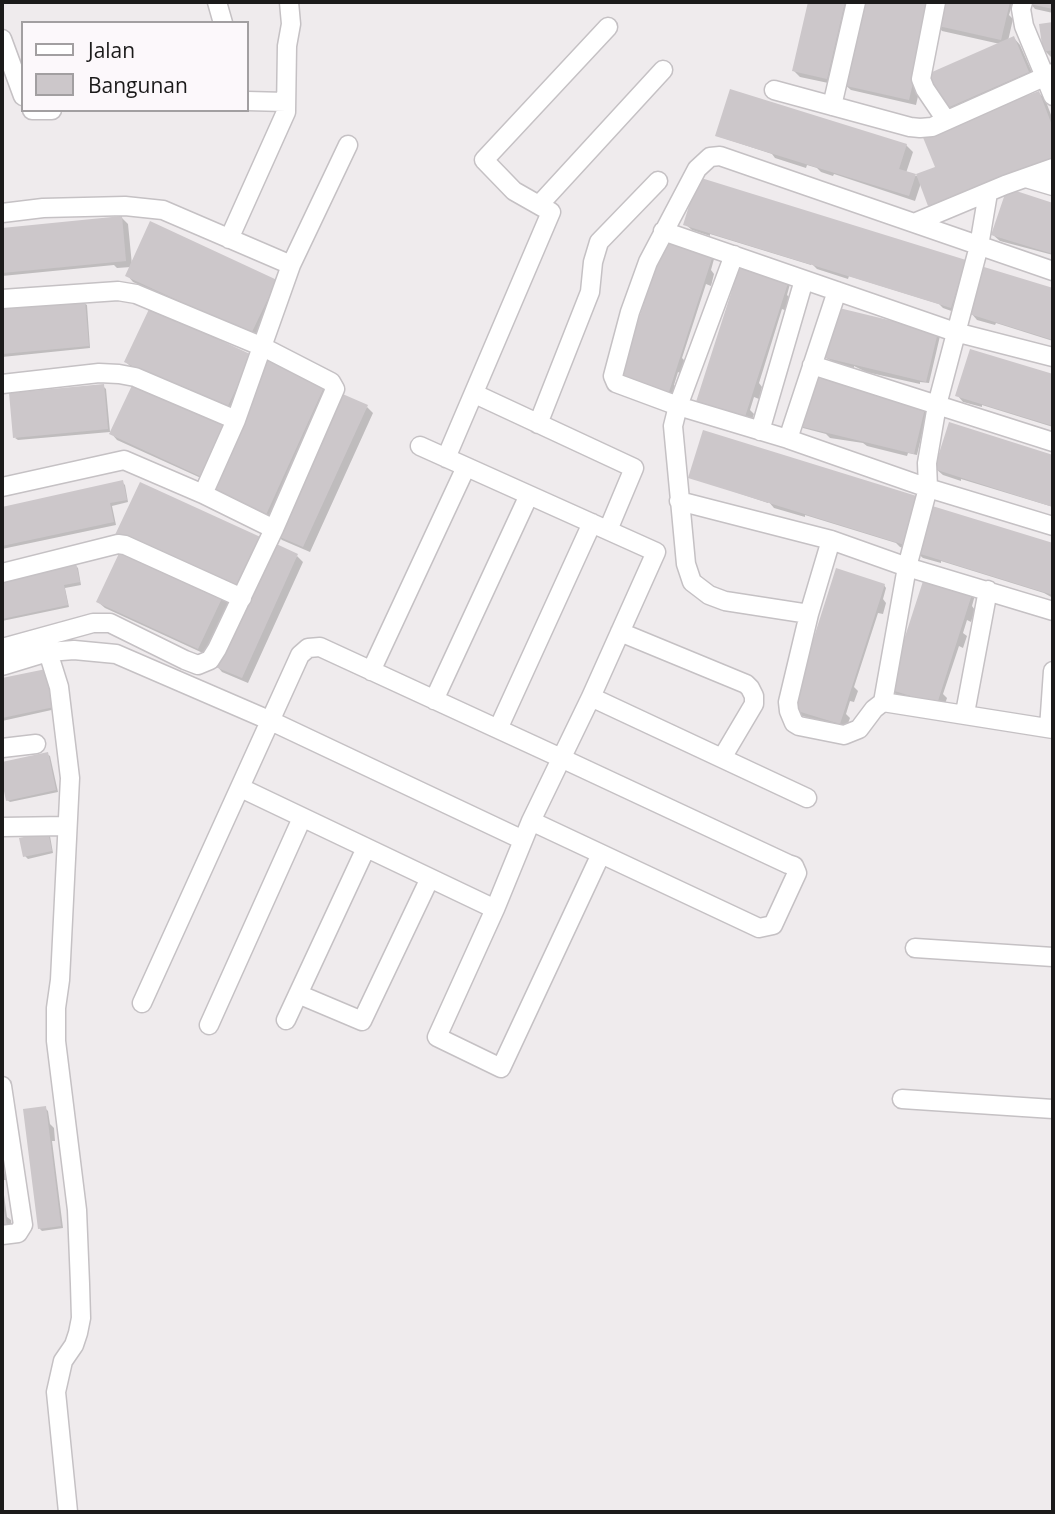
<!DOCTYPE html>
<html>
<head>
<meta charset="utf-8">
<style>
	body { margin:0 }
	#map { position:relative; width:1055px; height:1514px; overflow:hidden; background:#efebed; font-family:"Open Sans",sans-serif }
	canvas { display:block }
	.frame { position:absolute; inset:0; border:4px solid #1b1a1a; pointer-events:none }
	.legend { position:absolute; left:21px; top:21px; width:228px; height:91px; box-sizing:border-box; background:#fcf8fb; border:2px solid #a29fa1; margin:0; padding:9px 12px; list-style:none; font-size:21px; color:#1b1a1a }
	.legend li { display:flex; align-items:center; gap:14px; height:35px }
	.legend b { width:35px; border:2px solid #a29fa1 }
</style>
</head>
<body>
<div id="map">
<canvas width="1055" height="1514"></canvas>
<div class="frame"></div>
<ul class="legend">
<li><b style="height:9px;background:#fff"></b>Jalan</li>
<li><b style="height:19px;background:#ccc7ca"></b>Bangunan</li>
</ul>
</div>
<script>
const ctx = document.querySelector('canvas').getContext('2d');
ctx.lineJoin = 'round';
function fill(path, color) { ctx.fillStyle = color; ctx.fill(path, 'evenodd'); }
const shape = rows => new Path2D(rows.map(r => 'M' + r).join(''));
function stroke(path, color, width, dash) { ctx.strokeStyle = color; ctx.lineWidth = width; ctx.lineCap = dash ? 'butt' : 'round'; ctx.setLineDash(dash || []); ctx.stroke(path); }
fill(shape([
	[810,2,852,2,833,84,800,77,794,71],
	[864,2,1017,2,1016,6,1012,5,1009,15,1013,19,1008,41,1014,38,1020,45,1035,79,952,115,926,76,1000,44,942,31,935,23,916,105,851,90,844,84],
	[1029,2,1053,2,1053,13,1035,9],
	[1053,23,1053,57,1051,57,1045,51,1041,26],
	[1039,93,1045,99,1053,120,1053,167,935,211,929,205,921,183,915,201,834,174,833,176,821,172,817,168,807,165,806,168,775,158,772,154,717,136,906,145,913,152,906,173,916,176,937,168],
	[1008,190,1053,204,1053,255,1000,241,993,235],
	[122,218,128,224,132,265,276,281,258,339,133,282,127,275,131,267,117,268,114,265,2,276,2,230],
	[685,224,965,262,971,268,957,313,943,308,939,304,849,276,848,279,817,269,811,263,811,265,710,234,710,236,692,230],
	[712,256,714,259,711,270,714,274,711,286,706,284,682,358,686,362,682,374,678,372,674,385,678,389,674,400,627,386],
	[741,267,790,284,787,295,791,299,787,311,782,309,759,383,762,387,759,399,754,397,750,410,754,414,750,425,704,411],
	[985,269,1053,290,1053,341,996,323,995,325,977,320,971,313],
	[84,303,87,305,90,348,2,357,2,311],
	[937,333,940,336,929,383,920,382,920,384,866,372,854,366,854,369,842,366,824,357],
	[971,351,1053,376,1053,427,982,405,982,407,963,402,957,395],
	[251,356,233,415,132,368,126,362],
	[103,386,106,389,110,432,18,440,15,438],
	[324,387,331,393,272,523,212,483,117,440,111,433,231,425],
	[367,407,373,413,310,552,282,540,275,533],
	[928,408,917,455,908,453,907,456,867,446,863,443,830,438,826,434,803,428,801,426],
	[950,425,1053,456,1053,507,961,479,961,481,943,475,936,469],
	[690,477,931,507,1053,545,1053,598,1044,593,941,561,941,563,923,558,916,552,900,547,896,543,805,515,805,517,774,508,768,501,768,503],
	[122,482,125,485,128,502,112,506,116,525,2,549,2,508],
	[123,549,230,602,205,654,105,608,98,602],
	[297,556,303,562,248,683,222,672,216,665],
	[75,565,78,568,81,585,65,588,69,607,2,621,2,581],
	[926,578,975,595,972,606,975,610,971,622,967,620,963,633,967,636,963,648,959,646,943,694,947,698,943,710,897,695,890,689],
	[884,585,886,588,883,599,886,603,883,614,878,613,854,687,858,691,854,702,850,701,846,714,850,718,846,729,799,715,793,708],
	[46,671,56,709,2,721,2,680],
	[47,754,50,756,58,792,10,802,7,800,2,764],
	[47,833,50,836,53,853,28,859,25,856],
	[45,1108,48,1111,50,1124,54,1128,55,1141,52,1141,63,1228,42,1231,39,1228],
	[2,1166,4,1169,6,1180,2,1180,7,1217,11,1220,12,1232,2,1233]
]), '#0003');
fill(shape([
	[808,2,845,2,827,79,792,71],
	[862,2,932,2,909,100,842,85],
	[939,2,1010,2,1001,40,934,25],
	[1025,2,1053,2,1053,9,1025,3],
	[1053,22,1053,50,1043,52,1039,24],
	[1014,36,1029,72,945,109,923,76],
	[730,89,907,144,899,169,916,174,909,196,715,136],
	[1039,91,1053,128,1053,158,928,206,916,174,935,167,922,135],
	[698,177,966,260,951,308,683,225],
	[1007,188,1053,203,1053,254,991,235],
	[122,216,126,261,2,273,2,228],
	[150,221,277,280,251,334,125,276],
	[664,240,713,255,668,395,619,380],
	[740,265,789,280,744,420,695,405],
	[984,267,1053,288,1053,340,969,314],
	[85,301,89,346,2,354,2,309],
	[150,307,252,355,226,410,124,362],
	[835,307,938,332,926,382,822,357],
	[970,349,1053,374,1053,426,955,396],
	[266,359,325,385,265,517,206,491],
	[811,376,926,404,914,454,799,426],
	[135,379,232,424,206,479,109,434],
	[104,384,108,429,13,438,9,393],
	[338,392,368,405,303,547,273,534],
	[949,422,1053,455,1053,507,934,469],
	[703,430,923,498,908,546,688,478],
	[123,480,127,500,110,503,114,522,2,546,2,507],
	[140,482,267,540,241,595,114,537],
	[929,505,1053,543,1053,595,914,552],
	[270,541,298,554,242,678,213,666],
	[122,547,224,594,198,649,96,602],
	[76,563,80,582,64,585,68,605,2,619,2,579],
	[836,568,885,584,840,724,791,709],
	[925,575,973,591,937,704,888,689],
	[46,669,54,707,2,718,2,678],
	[48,752,56,790,6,801,2,781,2,762],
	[48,832,52,851,23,857,19,838],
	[46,1106,61,1226,38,1229,23,1109],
	[2,1199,7,1226,2,1226]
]), '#ccc7ca');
const street = shape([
	[217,2,223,23],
	[936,2,921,79,925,89,946,120],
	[1023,2,1021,9,1024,26,1053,96],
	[2,39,23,96],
	[774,90,910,127,920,128,932,127,1053,73],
	[247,101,286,102],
	[832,106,856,2],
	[32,110,52,110],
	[1026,178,1053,186],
	[539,205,663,70],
	[2,213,43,208,125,206,163,210,291,265],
	[914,223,1005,185,1053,168],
	[663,231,955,332,1053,357],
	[229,239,286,112,287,46,291,24,289,2],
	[734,255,678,406,673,426,686,564,692,582,709,595,725,601,809,614],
	[1053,271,720,156,710,157,697,169,648,262,630,312,613,376,616,383,678,406,788,439,928,488,1053,526],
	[2,299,118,291,136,294,263,347,331,382,335,389,274,529,217,649,210,660,198,665,185,660,110,623,93,623,2,648],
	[812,365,1053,442],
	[2,384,99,373,119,374,135,377,236,420],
	[475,394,634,468,608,530],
	[538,424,590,292,593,262,599,242,658,181],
	[760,431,804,280],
	[788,439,837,291],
	[420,446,656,552,591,697,531,821,495,909,437,1037,501,1068,601,854],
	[446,458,551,212,514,191,484,160,608,27],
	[2,487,124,460,203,494,274,529],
	[203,494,236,420,291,265,348,145],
	[679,501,831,540,907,567,1053,611],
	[831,540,809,614,788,702,789,711,794,723,799,726,844,735,859,729,874,709,883,702,1053,729],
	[2,573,118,544,125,545,242,598],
	[620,632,746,684,750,688,754,696,754,704,722,758],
	[48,652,59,687,70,778,60,980,56,1008,56,1041,77,1210,80,1284,81,1318,78,1333,74,1345,63,1361,56,1392,68,1512],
	[2,666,48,652,74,650,116,654,271,721,523,840],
	[371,671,466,467],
	[591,697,807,798],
	[434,700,529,495],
	[883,702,907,567,928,488,927,463,937,405,979,246,988,193],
	[965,713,988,590],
	[1049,728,1053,671],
	[498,729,592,523],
	[2,748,36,744],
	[241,788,495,909],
	[2,827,67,826],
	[915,948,1053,957],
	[298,994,362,1021,430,878],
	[142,1003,300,655,308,648,320,647,561,758,788,864,794,866,797,873,773,925,759,928,531,821],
	[286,1020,366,848],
	[209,1025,302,818],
	[2,1086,23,1225,18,1233,2,1235],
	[902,1099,1053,1109]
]);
stroke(street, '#c5c1c4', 21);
stroke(street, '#fff', 18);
</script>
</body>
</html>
